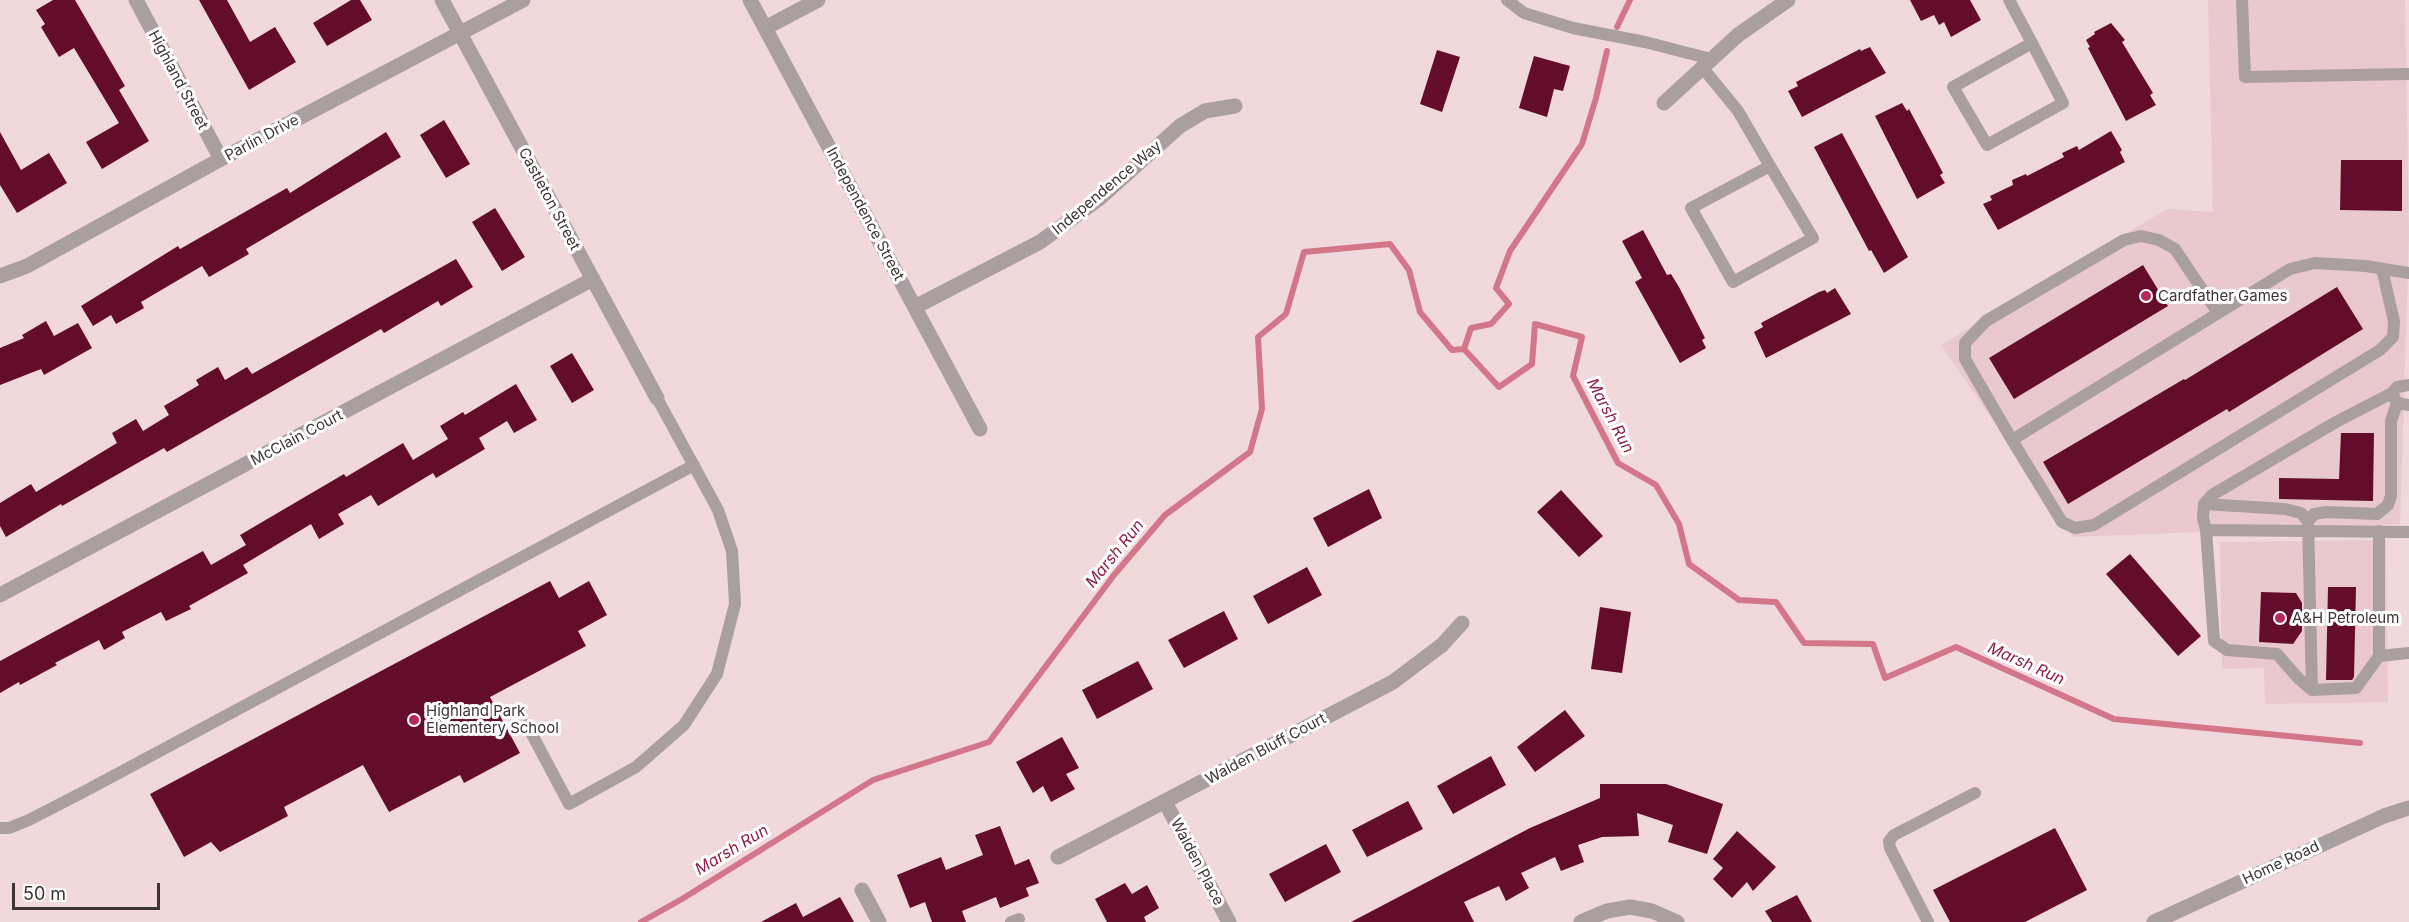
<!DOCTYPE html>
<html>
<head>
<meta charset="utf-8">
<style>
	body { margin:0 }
	#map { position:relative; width:2409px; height:922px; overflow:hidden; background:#f0d8db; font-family:Inter,sans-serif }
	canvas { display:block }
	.scale { position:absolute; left:12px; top:883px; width:148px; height:27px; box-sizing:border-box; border:3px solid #3d3436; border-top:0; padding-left:8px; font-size:18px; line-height:21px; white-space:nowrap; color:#3d3436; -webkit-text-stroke:4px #fff; paint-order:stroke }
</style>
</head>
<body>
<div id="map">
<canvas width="2409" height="922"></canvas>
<div class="scale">50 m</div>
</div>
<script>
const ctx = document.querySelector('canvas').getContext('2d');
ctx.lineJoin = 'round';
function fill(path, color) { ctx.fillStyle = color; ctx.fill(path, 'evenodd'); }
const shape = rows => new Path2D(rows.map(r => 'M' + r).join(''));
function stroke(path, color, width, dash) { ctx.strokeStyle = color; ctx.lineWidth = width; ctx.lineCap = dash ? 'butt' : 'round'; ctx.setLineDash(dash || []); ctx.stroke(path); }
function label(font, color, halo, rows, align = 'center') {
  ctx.font = font + ' Inter,sans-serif'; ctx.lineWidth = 6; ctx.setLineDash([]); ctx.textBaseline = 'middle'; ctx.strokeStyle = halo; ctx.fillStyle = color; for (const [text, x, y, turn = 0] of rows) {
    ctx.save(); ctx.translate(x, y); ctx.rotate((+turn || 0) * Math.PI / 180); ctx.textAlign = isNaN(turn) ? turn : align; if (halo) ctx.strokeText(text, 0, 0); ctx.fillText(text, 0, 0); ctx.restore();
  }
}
fill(shape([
	[2208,0,2405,0,2409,236,2400,524,2073,537,1941,345,2167,209,2213,212],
	[2386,540,2388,702,2265,704,2264,668,2222,669,2220,542]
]), '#e9c9ce');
stroke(shape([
	[1617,27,1630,0],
	[1464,349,1471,328,1491,324,1509,304,1496,288,1510,251,1582,144,1596,98,1607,51],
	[641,922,682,899,873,780,989,742,1114,575,1165,515,1250,452,1262,409,1258,337,1286,314,1304,252,1390,244,1409,270,1420,312,1452,350,1464,349,1499,387,1532,364,1535,324,1582,337,1573,376,1618,463,1656,485,1679,524,1689,564,1739,600,1776,602,1804,643,1873,644,1885,678,1956,647,2114,719,2360,743]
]), '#d4768a', 6);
fill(shape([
	[53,0,75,0,125,86,119,90,149,141,102,169,86,142,119,123,74,48,59,57,41,27,45,24,36,10],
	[199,0,227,0,250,42,275,27,296,62,249,90],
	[351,0,360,0,372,20,327,46,313,23],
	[1910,0,1970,0,1981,20,1951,37,1944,22,1939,25,1934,15,1921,21],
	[2111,23,2125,40,2122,42,2153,93,2150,95,2156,105,2126,121,2088,48,2090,47,2086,40,2095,34,2094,32],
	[1870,47,1886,73,1802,117,1788,91,1798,86,1796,82,1860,49,1861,51],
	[1437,50,1460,57,1442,112,1420,104],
	[1534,56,1570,66,1563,91,1554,89,1547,117,1519,108],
	[1902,103,1907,111,1909,109,1943,173,1940,175,1945,183,1917,199,1875,116],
	[444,120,470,164,446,178,420,135],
	[2111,131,2122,150,2120,152,2125,162,1998,230,1983,204,1992,200,1990,196,2013,185,2012,180,2026,174,2027,176,2064,157,2062,153,2077,146,2079,150],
	[0,132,21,170,49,153,67,183,17,213,0,185],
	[386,132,401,157,246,249,249,254,209,277,202,266,141,302,144,308,116,324,111,315,93,326,81,306,178,246,180,249,287,188,290,193],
	[1842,133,1908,257,1884,273,1871,250,1869,251,1814,147],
	[2341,160,2402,160,2402,211,2340,210],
	[495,208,525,257,502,271,472,222],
	[1643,230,1667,275,1671,274,1679,287,1705,338,1702,340,1706,348,1680,363,1635,282,1642,278,1622,241],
	[456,259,473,287,441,306,438,301,384,333,381,329,167,452,164,448,62,506,61,504,6,537,0,526,0,503,31,484,36,492,117,443,112,433,136,419,143,431,169,415,164,406,199,385,196,380,218,367,225,380,247,367,252,374],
	[2143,265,2168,306,2014,399,1989,358],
	[2337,287,2363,329,2229,412,2227,409,2068,504,2043,462,2184,379,2185,380],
	[1835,288,1851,314,1766,358,1754,332,1763,327,1761,323,1819,292,1825,290,1827,293],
	[46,321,54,336,78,323,92,348,44,375,41,369,0,385,0,348,24,338,22,335],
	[572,353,594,390,572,403,550,366],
	[516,384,537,420,514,433,507,421,479,438,485,449,436,478,433,473,378,506,371,495,338,514,344,524,319,539,311,524,243,565,248,573,189,606,191,609,166,621,161,612,122,632,125,638,104,650,99,640,55,663,57,665,20,685,19,682,0,693,0,661,203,551,211,565,246,545,240,535,344,474,346,477,403,443,413,460,448,439,440,426,463,412,465,415],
	[2341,433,2374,433,2373,501,2279,499,2279,478,2339,479],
	[1369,489,1382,518,1328,547,1313,518],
	[1561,490,1603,536,1579,557,1537,512],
	[2130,554,2201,636,2178,656,2106,574],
	[1307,567,1322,595,1268,624,1253,596],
	[550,581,559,598,589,581,607,615,578,631,586,646,490,697,520,753,464,783,460,775,389,812,363,765,284,807,288,816,220,852,211,842,184,857,150,794],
	[2328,587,2356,587,2354,677,2352,680,2326,680],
	[2261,592,2296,593,2302,603,2302,631,2293,644,2259,642],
	[1600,607,1631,612,1622,673,1591,669],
	[1224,611,1238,639,1184,668,1168,640],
	[1138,661,1153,689,1097,719,1082,690],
	[1565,710,1585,736,1535,772,1517,747],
	[1062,737,1079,768,1066,774,1075,789,1051,802,1043,786,1033,793,1016,762],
	[1491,756,1506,785,1453,814,1437,786],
	[1600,784,1666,784,1723,804,1707,854,1668,842,1673,825,1637,813,1639,836,1602,837,1578,845,1584,862,1561,871,1555,857,1521,873,1529,888,1506,901,1499,886,1464,902,1474,922,1351,922,1530,828,1600,798],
	[1408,801,1423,829,1367,857,1352,830],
	[1000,826,1015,865,1029,859,1039,883,1026,888,1029,896,1000,908,996,897,962,911,966,922,932,922,925,902,910,908,897,875,941,857,946,870,983,855,975,835],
	[2055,828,2087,890,2025,922,1950,922,1933,890],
	[1737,831,1776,867,1753,891,1747,882,1732,898,1713,879,1723,868,1713,859],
	[1326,844,1341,872,1285,902,1269,874],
	[1125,883,1132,894,1147,885,1159,908,1144,917,1146,922,1107,922,1095,899],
	[1797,895,1812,922,1772,922,1765,911],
	[840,897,854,922,761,922,796,903,803,917]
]), '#640d2b');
stroke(shape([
	[1507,0,1524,13,1573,28,1645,42,1711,59],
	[2009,0,2032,43,2063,103,1987,145,1953,87,2032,43],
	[2242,0,2245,77,2409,74],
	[1702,67,1738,111,1770,166,1813,238,1733,282,1691,208,1770,166],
	[2382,269,2394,321,2393,337,2380,350,2094,525,2075,528,2062,522,2012,440,2290,269,2315,263,2366,266,2409,273],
	[2409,385,2397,387,2392,393,2397,403,2409,405],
	[2012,440,1965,359,1965,343,1986,321,2124,240,2141,236,2159,240,2175,249,2218,313],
	[2204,504,2285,509,2301,513,2308,521],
	[2206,530,2203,518,2204,504,2212,495,2336,422,2392,393],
	[2409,532,2206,530,2214,641,2227,650,2277,654,2298,678,2312,690,2356,688,2379,656,2409,653],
	[2379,656,2379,531],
	[2312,690,2308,521,2314,514,2326,512,2377,514,2388,505,2391,496,2391,421,2397,403],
	[527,725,569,804,636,767,684,725,717,674,735,604,732,551,718,510,657,398],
	[0,828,9,828,29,820,89,789,694,465],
	[1011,922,1019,919],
	[1928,922,1890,848,1889,841,1894,835,1975,793]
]), '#a99fa0', 12);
stroke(shape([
	[136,0,221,159],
	[442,0,657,398],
	[750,0,980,429],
	[765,28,818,0],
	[1664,103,1738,35,1788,0],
	[915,307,1040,242,1100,198,1180,126,1205,111,1235,106],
	[0,595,593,279],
	[1165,802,1229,922],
	[1058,857,1393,682,1442,645,1462,623],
	[862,890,879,922],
	[1581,922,1607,911,1630,907,1652,911,1677,922]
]), '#a99fa0', 15);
stroke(shape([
	[0,276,27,266,221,159,523,0],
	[2154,922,2384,816,2409,808]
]), '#a99fa0', 15);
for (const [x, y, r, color] of [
	[2146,296,6,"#b82958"],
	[2280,618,6,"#b82958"],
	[414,720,6,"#b82958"]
]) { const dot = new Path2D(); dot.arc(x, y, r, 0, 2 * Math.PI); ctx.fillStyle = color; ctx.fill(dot); stroke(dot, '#fff', 2); }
label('15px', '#3d3436', '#fff', [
	["Highland Street",178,80,62],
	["Parlin Drive",262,138,-28],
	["Independence Way",1107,188,-40],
	["Castleton Street",549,199,62],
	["Independence Street",865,214,62],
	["McClain Court",297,438,-28],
	["Walden Bluff Court",1266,749,-28],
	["Walden Place",1197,862,62],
	["Home Road",2281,863,-25]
]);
label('15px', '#3d3436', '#fff', [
	["Cardfather Games",2158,296],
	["A&H Petroleum",2292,618],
	["Highland Park",426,711],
	["Elementery School",426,728]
], 'left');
label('italic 16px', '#901f44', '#fff', [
	["Marsh Run",1610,416,62],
	["Marsh Run",1115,554,-51],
	["Marsh Run",2026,664,24],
	["Marsh Run",732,850,-31]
]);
</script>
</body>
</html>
